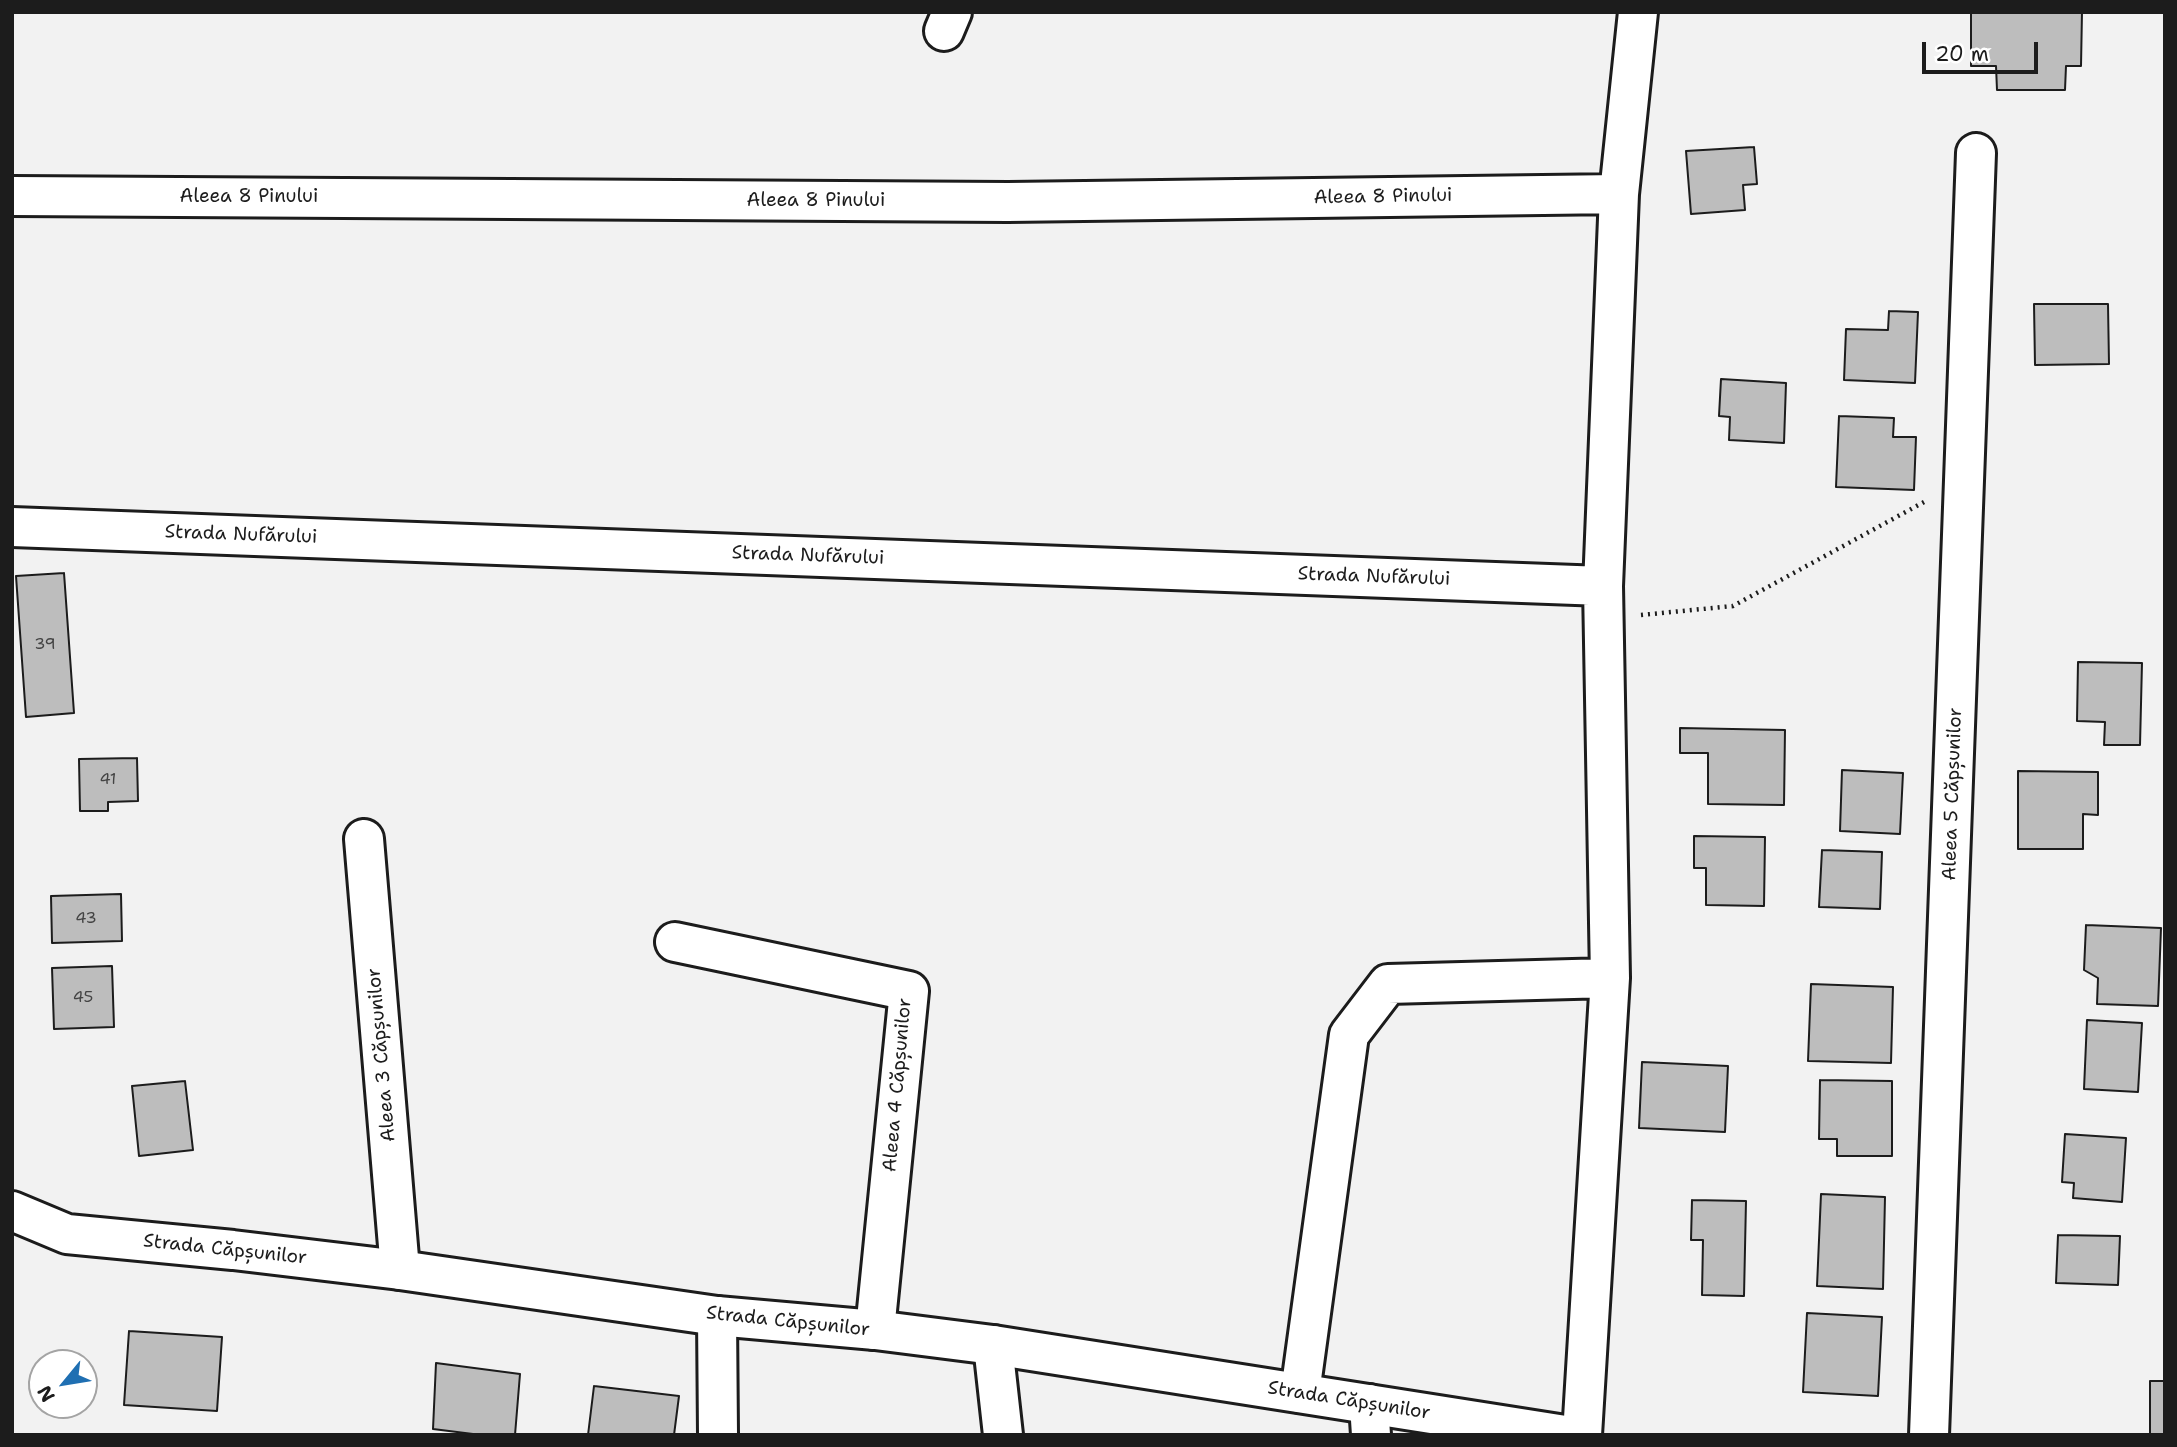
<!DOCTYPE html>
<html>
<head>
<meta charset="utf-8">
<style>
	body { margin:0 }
	#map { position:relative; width:2177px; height:1447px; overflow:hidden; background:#f2f2f2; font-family:"Shantell Sans",sans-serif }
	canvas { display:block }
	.frame { position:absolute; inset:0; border:14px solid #1c1c1c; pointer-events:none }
	.north { position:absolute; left:28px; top:1349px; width:70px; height:70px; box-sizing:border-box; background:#fff; border:2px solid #a4a4a4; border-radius:50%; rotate:240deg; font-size:19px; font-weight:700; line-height:28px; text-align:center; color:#1c1c1c }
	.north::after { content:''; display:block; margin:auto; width:24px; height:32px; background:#1f6fb2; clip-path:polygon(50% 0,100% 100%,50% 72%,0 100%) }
	.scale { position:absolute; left:1922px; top:42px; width:116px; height:32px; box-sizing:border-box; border:4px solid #1c1c1c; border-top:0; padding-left:9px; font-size:21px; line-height:24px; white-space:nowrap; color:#1c1c1c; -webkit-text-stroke:5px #fff; paint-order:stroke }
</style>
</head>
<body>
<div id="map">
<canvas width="2177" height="1447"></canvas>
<div class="frame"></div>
<div class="north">N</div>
<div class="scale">20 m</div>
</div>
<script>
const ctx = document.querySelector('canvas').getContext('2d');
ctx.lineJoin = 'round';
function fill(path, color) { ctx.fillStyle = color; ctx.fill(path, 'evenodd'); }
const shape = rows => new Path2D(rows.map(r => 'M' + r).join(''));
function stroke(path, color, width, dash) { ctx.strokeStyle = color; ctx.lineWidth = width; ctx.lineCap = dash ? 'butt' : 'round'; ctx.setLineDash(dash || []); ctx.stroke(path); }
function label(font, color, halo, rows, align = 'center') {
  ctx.font = font + ' "Shantell Sans",sans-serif'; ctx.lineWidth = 5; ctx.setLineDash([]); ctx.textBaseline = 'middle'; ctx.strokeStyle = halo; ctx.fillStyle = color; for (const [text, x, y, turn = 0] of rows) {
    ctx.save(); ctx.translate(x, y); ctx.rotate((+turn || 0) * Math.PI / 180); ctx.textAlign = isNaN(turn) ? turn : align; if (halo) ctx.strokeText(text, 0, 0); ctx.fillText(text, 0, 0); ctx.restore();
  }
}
const building = shape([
	[1971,12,2082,12,2081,66,2066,66,2065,90,1997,90,1996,66,1971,66,1971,12],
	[1754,147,1757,184,1743,185,1745,210,1691,214,1686,151,1754,147],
	[2034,304,2108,304,2109,364,2035,365,2034,304],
	[1889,311,1918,312,1915,383,1844,380,1846,329,1888,330,1889,311],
	[1721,379,1786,383,1784,443,1729,440,1730,417,1719,416,1721,379],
	[1839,416,1894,418,1893,437,1916,437,1914,490,1836,487,1839,416],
	[64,573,74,713,26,717,16,576,64,573],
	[2078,662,2142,663,2140,745,2104,745,2105,722,2077,721,2078,662],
	[1680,728,1785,730,1784,805,1708,804,1708,753,1680,753,1680,728],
	[137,758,138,801,108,802,108,811,80,811,79,759,137,758],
	[1842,770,1903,773,1900,834,1840,831,1842,770],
	[2018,771,2098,772,2098,815,2083,814,2083,849,2018,849,2018,771],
	[1694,836,1765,837,1764,906,1706,905,1706,868,1694,868,1694,836],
	[1822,850,1882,852,1880,909,1819,907,1822,850],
	[121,894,122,941,52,943,51,896,121,894],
	[2086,925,2161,928,2158,1006,2097,1004,2098,978,2084,970,2086,925],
	[112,966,114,1027,54,1029,52,968,112,966],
	[1811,984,1893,987,1891,1063,1808,1061,1811,984],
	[2087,1020,2142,1023,2138,1092,2084,1089,2087,1020],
	[1642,1062,1728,1066,1725,1132,1639,1128,1642,1062],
	[1820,1080,1892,1081,1892,1156,1837,1156,1837,1139,1819,1139,1820,1080],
	[185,1081,193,1150,139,1156,132,1086,185,1081],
	[2065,1134,2126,1138,2122,1202,2073,1198,2074,1183,2062,1182,2065,1134],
	[1821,1194,1885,1197,1883,1289,1817,1286,1821,1194],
	[1692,1200,1746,1201,1744,1296,1702,1295,1703,1240,1691,1240,1692,1200],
	[2058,1235,2120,1236,2118,1285,2056,1283,2058,1235],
	[1807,1313,1882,1317,1878,1396,1803,1392,1807,1313],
	[129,1331,222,1337,217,1411,124,1405,129,1331],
	[436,1363,520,1374,515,1435,481,1435,433,1429,436,1363],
	[2150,1381,2165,1381,2165,1435,2150,1435,2150,1381],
	[594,1386,679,1396,674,1435,588,1435,594,1386]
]);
fill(building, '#bdbdbd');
stroke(building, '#1c1c1c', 2);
const minor = shape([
	[944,31,952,12],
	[12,196,1008,202,1619,194],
	[12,527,1603,586],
	[364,839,400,1270],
	[675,942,909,991,875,1330],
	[717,1316,718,1435],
	[993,1345,1003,1435],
	[1300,1393,1349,1035,1388,984,1610,978],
	[1369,1404,1371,1435],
	[1582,1435,1610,978,1603,586,1619,194,1638,12],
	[1929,1435,1976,153]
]);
const tertiary = shape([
	[12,1211,67,1234,233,1250,400,1270,717,1316,875,1330,993,1345,1565,1435]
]);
stroke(minor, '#1c1c1c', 44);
stroke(tertiary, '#1c1c1c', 44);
stroke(shape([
	[1641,615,1733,606,1924,502]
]), '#1c1c1c', 4.5, [2, 5]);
stroke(minor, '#fff', 38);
stroke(tertiary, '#fff', 38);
label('16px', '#444', null, [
	["39",45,645],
	["41",108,780],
	["43",86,919],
	["45",83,998]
]);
label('19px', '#1c1c1c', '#fff', [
	["Aleea 8 Pinului",249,197],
	["Aleea 8 Pinului",1383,197,-1],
	["Aleea 8 Pinului",816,201],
	["Strada Nufărului",241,535,2],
	["Strada Nufărului",808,556,2],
	["Strada Nufărului",1374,577,2],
	["Aleea 5 Căpșunilor",1953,794,-88],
	["Aleea 3 Căpșunilor",382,1055,-95],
	["Aleea 4 Căpșunilor",898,1085,-85],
	["Strada Căpșunilor",225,1250,6],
	["Strada Căpșunilor",788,1322,6],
	["Strada Căpșunilor",1349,1401,9]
]);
</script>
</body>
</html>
